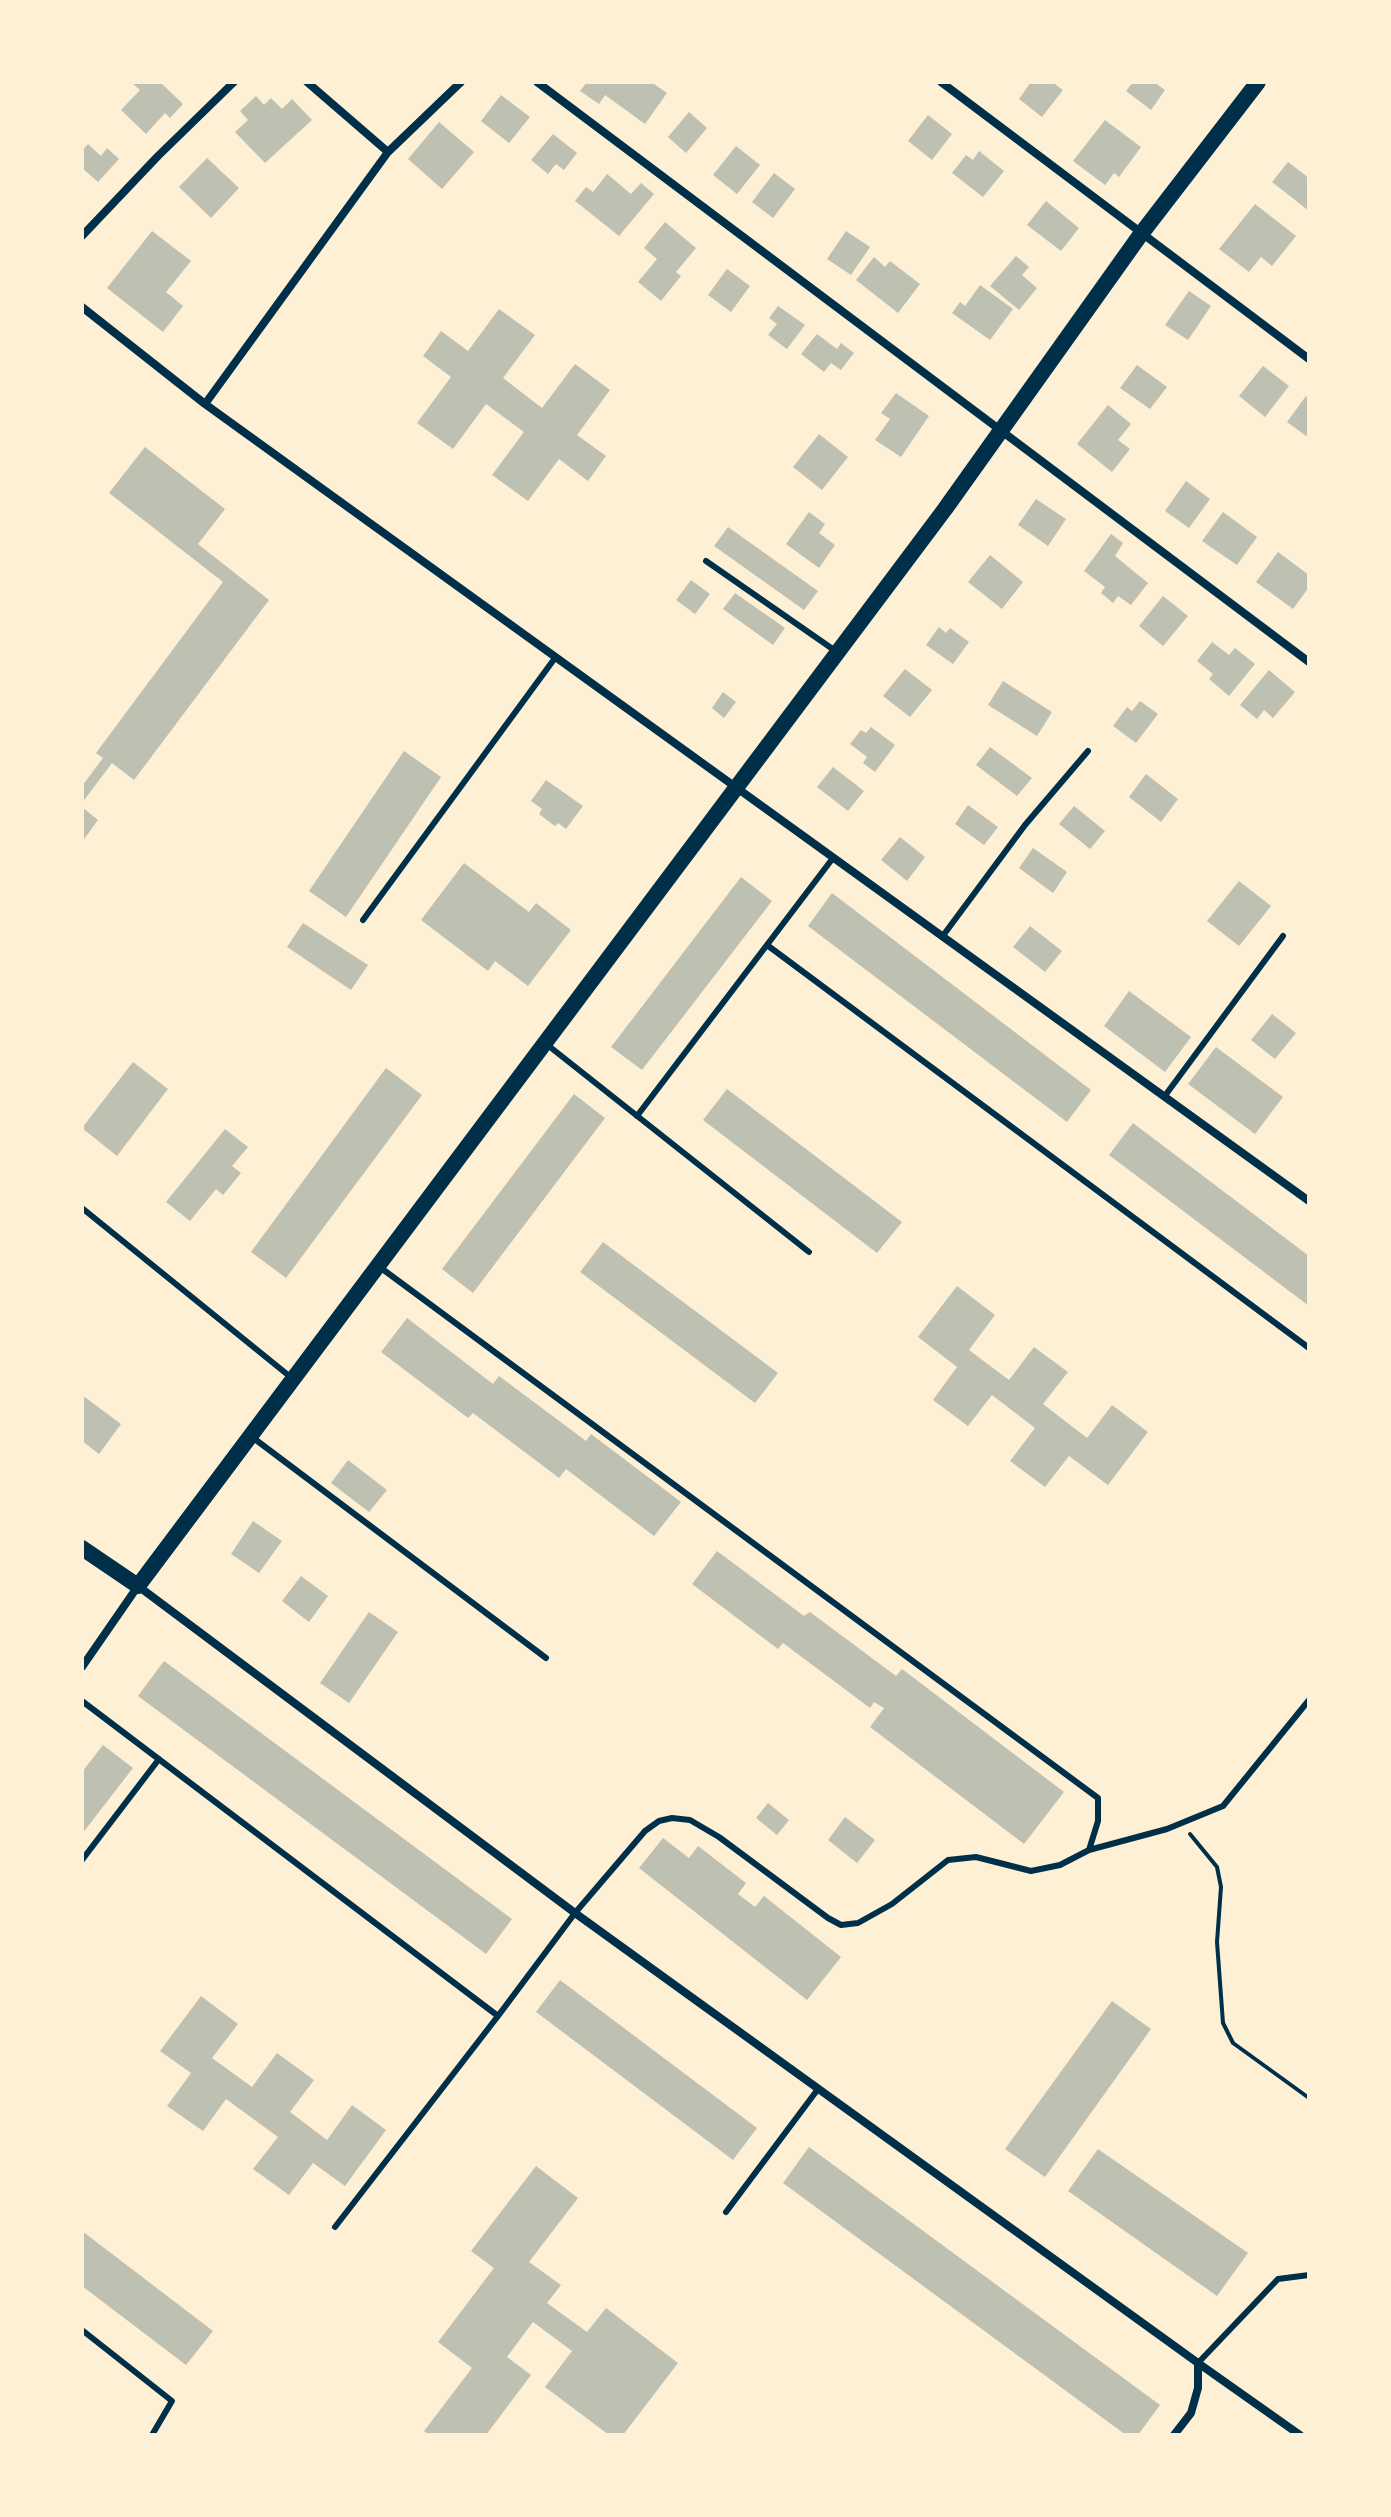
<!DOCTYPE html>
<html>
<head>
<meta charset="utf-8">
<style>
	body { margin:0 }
	#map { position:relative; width:1391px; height:2517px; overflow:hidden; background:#fdf0d5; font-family:"Noto Sans",sans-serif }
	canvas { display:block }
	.frame { position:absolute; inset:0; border:84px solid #fdf0d5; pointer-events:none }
</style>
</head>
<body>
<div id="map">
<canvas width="1391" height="2517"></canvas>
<div class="frame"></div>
</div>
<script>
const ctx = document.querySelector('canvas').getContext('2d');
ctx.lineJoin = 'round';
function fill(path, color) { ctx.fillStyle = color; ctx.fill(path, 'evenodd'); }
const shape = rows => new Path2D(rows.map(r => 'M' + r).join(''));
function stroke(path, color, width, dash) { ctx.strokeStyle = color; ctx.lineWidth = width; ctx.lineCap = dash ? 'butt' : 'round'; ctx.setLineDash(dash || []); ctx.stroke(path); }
fill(shape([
	[131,82,160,82,183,104,170,118,165,113,146,134,121,110,140,90],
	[587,82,651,82,667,93,645,124,605,95,599,104,580,91],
	[1031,82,1052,82,1063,90,1042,117,1019,99],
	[1133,82,1154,82,1165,90,1151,110,1126,91],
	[501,95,530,117,509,143,481,121],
	[256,96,264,105,271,98,282,109,292,99,312,120,265,163,235,132,248,120,240,111],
	[689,112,707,128,686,153,668,137],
	[928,115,952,134,932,160,908,141],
	[1105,120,1141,147,1119,177,1114,173,1105,185,1073,161],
	[439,122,474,152,442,189,408,159],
	[553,134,577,153,564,170,556,164,548,174,531,160],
	[88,144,101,156,107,148,119,159,98,182,82,168,82,151],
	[736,146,760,165,737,194,713,175],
	[979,151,1004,171,983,197,952,173,966,155,973,160],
	[207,158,239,188,211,218,179,187],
	[1288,162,1309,178,1309,211,1272,182],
	[774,173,795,189,773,218,752,202],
	[607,174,631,194,641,183,654,194,619,236,575,201,586,187,593,192],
	[1046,201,1079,228,1061,251,1027,225],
	[1255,204,1296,236,1272,266,1261,257,1249,272,1219,249],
	[665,222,696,248,676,272,681,276,661,301,638,282,657,259,644,248],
	[152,231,191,261,166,292,183,306,163,332,107,288],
	[846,231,870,247,851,275,827,259],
	[1016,256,1029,267,1022,275,1037,288,1019,310,990,286],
	[874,257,885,267,890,261,920,284,898,313,856,280],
	[727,269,750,286,731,312,708,295],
	[980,285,1013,309,990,340,952,313,960,302,965,306],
	[1189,291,1211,306,1188,340,1165,325],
	[778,306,805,325,787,349,768,335,777,324,769,318],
	[499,309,535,335,503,378,542,408,575,364,610,390,577,435,606,456,588,481,559,459,528,501,492,475,524,432,486,404,453,449,417,423,451,377,423,356,441,331,468,351],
	[817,334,837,349,841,343,854,353,841,370,831,363,824,372,801,354],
	[1137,365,1167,387,1150,409,1120,388],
	[1263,366,1289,386,1265,417,1239,396],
	[896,393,929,416,901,457,875,440,890,419,881,413],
	[1306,396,1309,398,1309,438,1287,422],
	[1108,405,1131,424,1118,440,1130,449,1112,472,1077,444],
	[819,434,848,457,822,490,793,467],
	[145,447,225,509,198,544,269,600,134,780,112,763,82,803,82,786,103,758,96,753,223,582,109,493],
	[1186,481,1210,499,1189,528,1165,511],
	[1036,499,1066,519,1048,546,1018,525],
	[809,512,825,524,819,533,835,545,819,568,786,544],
	[1223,512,1257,537,1237,565,1202,541],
	[728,527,818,591,804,610,714,546],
	[1111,534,1123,543,1115,556,1148,583,1131,605,1118,596,1113,603,1101,593,1105,587,1084,571],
	[1278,552,1309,575,1309,587,1293,609,1256,582],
	[990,555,1023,582,1002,609,968,582],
	[691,580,710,594,695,614,676,600],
	[735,593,785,628,773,645,723,609],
	[1163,596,1188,616,1163,646,1139,626],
	[939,627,946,633,950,628,969,642,953,664,926,645],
	[1212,642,1229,655,1235,648,1255,664,1229,696,1209,679,1213,674,1197,661],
	[905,669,932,690,910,717,883,696],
	[1269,670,1295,692,1273,718,1264,710,1257,719,1240,705],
	[1003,681,1052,712,1037,736,988,705],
	[723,692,736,702,724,718,712,708],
	[1140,701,1158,714,1136,743,1113,726,1127,707,1132,711],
	[871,727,895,745,875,772,863,763,867,757,850,744,861,730,866,733],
	[990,747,1032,778,1017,796,976,765],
	[404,751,441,777,346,917,309,891],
	[833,767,864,791,848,811,817,787],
	[1146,774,1178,799,1161,822,1129,797],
	[546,780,583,806,566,829,558,823,555,826,539,814,542,809,531,801],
	[968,805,998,827,984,845,955,824],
	[1074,806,1105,831,1090,849,1059,824],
	[82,807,98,820,82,842],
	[900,837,925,857,907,881,881,860],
	[1033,848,1067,872,1053,893,1019,868],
	[464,863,529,912,536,903,571,930,528,986,495,961,488,971,421,920],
	[741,877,772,901,642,1070,611,1047],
	[1239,881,1271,906,1239,946,1207,921],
	[832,893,1091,1090,1067,1122,808,926],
	[303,923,368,965,351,990,287,947],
	[1030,926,1062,951,1045,972,1013,947],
	[1129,991,1191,1037,1165,1072,1104,1026],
	[1272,1014,1296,1033,1275,1059,1251,1040],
	[1216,1047,1283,1097,1255,1134,1188,1084],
	[133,1062,168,1089,117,1156,82,1128],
	[386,1068,422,1095,286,1278,251,1252],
	[727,1089,902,1222,877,1253,703,1120],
	[574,1094,605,1118,473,1293,442,1269],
	[1133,1123,1309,1256,1309,1306,1109,1155],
	[225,1129,248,1147,232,1166,241,1173,223,1195,216,1189,190,1221,166,1202],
	[603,1242,778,1373,755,1403,580,1272],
	[957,1286,995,1315,969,1350,1009,1380,1034,1347,1068,1372,1043,1404,1087,1438,1112,1405,1148,1432,1108,1485,1069,1456,1045,1487,1010,1461,1035,1428,992,1395,968,1426,933,1400,957,1367,918,1337],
	[407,1318,493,1384,499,1376,586,1441,591,1434,681,1502,654,1536,566,1469,559,1478,473,1413,468,1418,381,1352],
	[82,1395,121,1424,99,1454,82,1441],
	[348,1460,387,1490,369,1512,331,1483],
	[253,1521,282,1541,259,1573,231,1554],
	[717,1551,804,1616,810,1612,896,1676,902,1669,1064,1792,1024,1844,870,1727,884,1708,874,1702,870,1708,783,1643,778,1649,692,1584],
	[301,1576,328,1596,309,1622,282,1601],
	[369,1612,398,1632,349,1703,320,1683],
	[164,1661,512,1919,486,1954,138,1696],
	[103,1745,133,1768,82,1834,82,1772],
	[768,1803,789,1820,777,1835,756,1818],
	[845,1817,875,1840,857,1863,828,1840],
	[663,1838,689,1858,698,1846,746,1883,738,1894,755,1907,764,1896,841,1957,807,2000,639,1868],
	[560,1980,757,2128,733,2160,536,2012],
	[201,1996,238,2024,212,2058,252,2087,277,2053,314,2080,290,2112,327,2140,352,2105,386,2130,345,2186,313,2163,289,2195,253,2169,278,2137,226,2099,203,2131,167,2106,191,2073,160,2051],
	[1112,2001,1151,2029,1045,2177,1005,2149],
	[809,2147,1160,2405,1138,2435,1126,2435,783,2183],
	[1098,2149,1248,2253,1217,2296,1068,2191],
	[536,2166,578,2198,529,2262,561,2285,547,2303,587,2332,606,2308,678,2363,623,2435,609,2435,545,2387,572,2351,533,2322,507,2357,531,2375,486,2435,429,2435,424,2431,472,2368,438,2342,494,2268,471,2251],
	[82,2231,213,2331,186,2365,82,2286]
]), '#bec0b2');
stroke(shape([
	[1190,1834,1217,1867,1221,1887,1217,1942,1223,2023,1233,2043,1309,2098]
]), '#003049', 4);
stroke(shape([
	[706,561,837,652],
	[363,920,555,658],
	[942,937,1025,825,1088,751],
	[767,945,1309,1348],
	[545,1043,809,1252],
	[1164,1097,1283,936],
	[637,1116,833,858],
	[82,1208,293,1379],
	[381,1268,1098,1798,1098,1821,1089,1850],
	[252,1437,546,1658],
	[82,1701,498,2016,575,1913,645,1831,659,1821,672,1818,690,1820,719,1837,828,1918,841,1925,858,1923,892,1904,948,1860,976,1857,1031,1871,1060,1865,1089,1850,1167,1829,1223,1806,1309,1700],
	[82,1860,159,1759],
	[726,2212,818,2089],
	[335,2227,498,2016],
	[82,2330,172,2401,152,2435],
	[1198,2363,1278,2279,1309,2275]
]), '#003049', 6);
stroke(shape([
	[307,82,388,152],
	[537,82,1309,662],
	[941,82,1309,359],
	[82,236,158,156,234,82],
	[82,307,205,404,1309,1201],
	[205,404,388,152,461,82],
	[82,1667,138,1586,575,1913,1198,2363,1300,2435],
	[1174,2435,1191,2413,1198,2388,1198,2363]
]), '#003049', 8);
stroke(shape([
	[82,1548,138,1586,945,509,1141,234,1258,82]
]), '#003049', 16);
</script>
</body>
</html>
